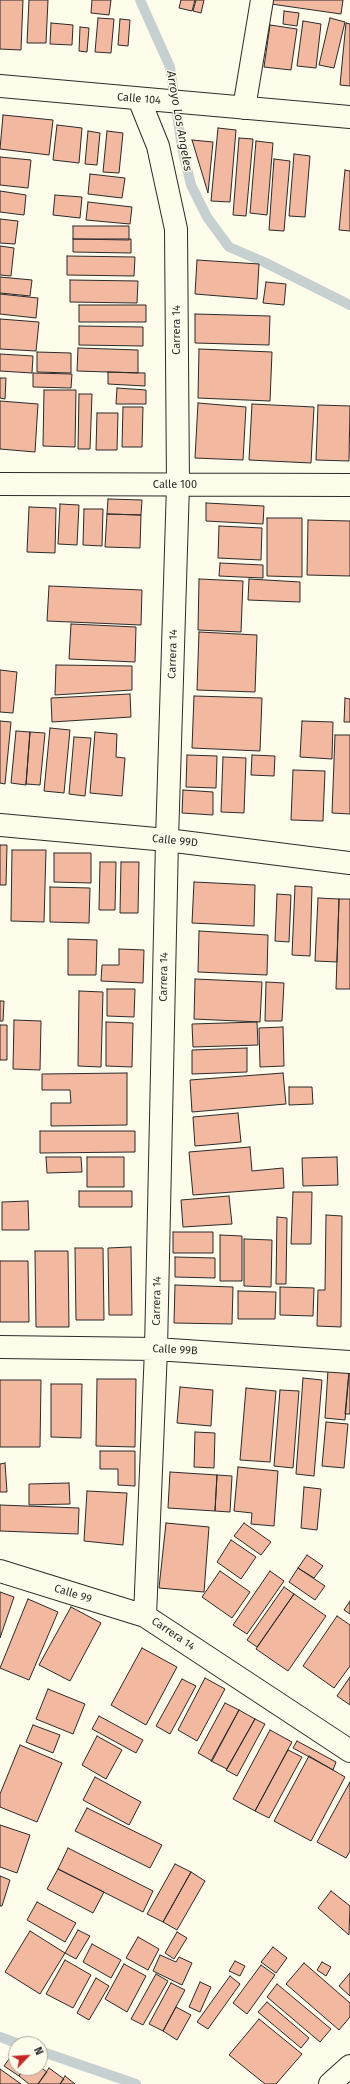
<!DOCTYPE html>
<html>
<head>
<meta charset="utf-8">
<style>
	body { margin:0 }
	#map { position:relative; width:350px; height:2084px; overflow:hidden; background:#fdfbea; font-family:"Fira Sans",sans-serif }
	canvas { display:block }
	.north { position:absolute; left:8px; top:2036px; width:40px; height:40px; box-sizing:border-box; background:#fdfbea; border:1px solid #a9a89e; border-radius:50%; rotate:65deg; font-size:11px; font-weight:700; line-height:16px; text-align:center; color:#2b2b2b }
	.north::after { content:''; display:block; margin:auto; width:14px; height:18px; background:#c62828; clip-path:polygon(50% 0,100% 100%,50% 72%,0 100%) }
</style>
</head>
<body>
<div id="map">
<canvas width="350" height="2084"></canvas>
<div class="north">N</div>
</div>
<script>
const ctx = document.querySelector('canvas').getContext('2d');
ctx.lineJoin = 'round';
const shape = rows => new Path2D(rows.map(r => 'M' + r).join(''));
function stroke(path, color, width, dash) { ctx.strokeStyle = color; ctx.lineWidth = width; ctx.lineCap = dash ? 'butt' : 'round'; ctx.setLineDash(dash || []); ctx.stroke(path); }
function fill(path, color) { ctx.fillStyle = color; ctx.fill(path, 'evenodd'); }
function label(font, color, halo, rows, align = 'center') {
  ctx.font = font + ' "Fira Sans",sans-serif'; ctx.lineWidth = 3; ctx.setLineDash([]); ctx.textBaseline = 'middle'; ctx.strokeStyle = halo; ctx.fillStyle = color; for (const [text, x, y, turn = 0] of rows) {
    ctx.save(); ctx.translate(x, y); ctx.rotate((+turn || 0) * Math.PI / 180); ctx.textAlign = isNaN(turn) ? turn : align; if (halo) ctx.strokeText(text, 0, 0); ctx.fillText(text, 0, 0); ctx.restore();
  }
}
stroke(shape([
	[140,0,170,67,182,148,191,185,207,217,229,247,264,262,350,305],
	[0,2037,19,2044],
	[40,2051,136,2084]
]), '#c7d0d0', 10);
const building = shape([
	[0,0,23,0,21,50,0,49,0,0],
	[29,0,48,0,46,43,27,43,29,0],
	[92,0,111,0,109,15,91,13,92,0],
	[181,0,195,0,192,11,179,8,181,0],
	[196,0,204,0,201,13,193,11,196,0],
	[264,0,343,0,341,14,264,3,264,0],
	[284,11,299,13,297,26,283,24,284,11],
	[98,18,114,19,111,53,95,52,98,18],
	[330,18,345,22,334,68,319,65,330,18],
	[120,19,130,20,128,46,118,45,120,19],
	[303,21,321,24,316,68,297,66,303,21],
	[51,23,73,25,72,45,50,44,51,23],
	[346,23,350,24,350,86,340,85,346,23],
	[270,25,297,29,291,70,264,67,270,25],
	[80,27,89,28,87,52,79,51,80,27],
	[3,115,53,120,49,155,0,149,3,115],
	[57,125,82,128,79,163,53,160,57,125],
	[218,128,236,130,230,202,211,201,218,128],
	[88,131,100,133,97,165,85,164,88,131],
	[107,131,123,133,119,173,103,172,107,131],
	[239,138,253,139,246,216,233,215,239,138],
	[192,140,213,142,208,193,192,140],
	[256,141,273,143,267,215,250,213,256,141],
	[294,154,310,156,305,217,289,216,294,154],
	[0,157,31,160,28,188,0,185,0,157],
	[274,159,290,161,284,231,269,230,274,159],
	[345,170,350,171,350,231,339,230,345,170],
	[90,174,125,178,122,198,88,194,90,174],
	[0,191,26,195,24,215,0,212,0,191],
	[55,195,82,197,80,218,53,215,55,195],
	[88,202,132,207,130,224,86,220,88,202],
	[0,219,18,221,15,244,0,243,0,219],
	[73,226,129,226,129,240,73,239,73,226],
	[73,239,131,239,131,253,73,252,73,239],
	[0,246,14,248,11,276,0,275,0,246],
	[67,256,135,257,134,276,67,275,67,256],
	[197,260,259,264,257,299,195,294,197,260],
	[0,277,32,280,30,296,0,293,0,277],
	[70,280,138,281,137,303,70,302,70,280],
	[266,282,286,284,284,305,263,303,266,282],
	[0,294,38,298,36,318,0,314,0,294],
	[79,305,146,305,146,322,79,322,79,305],
	[195,314,270,316,269,345,195,343,195,314],
	[0,319,39,322,36,351,0,349,0,319],
	[79,326,143,327,143,346,79,345,79,326],
	[78,348,138,350,138,373,77,371,78,348],
	[199,349,272,352,270,401,198,398,199,349],
	[37,352,71,353,71,373,37,372,37,352],
	[0,354,33,356,32,373,0,371,0,354],
	[108,372,145,373,145,386,108,384,108,372],
	[33,373,72,374,71,388,33,387,33,373],
	[0,378,6,378,5,399,0,398,0,378],
	[117,388,146,390,146,404,116,404,117,388],
	[44,390,76,390,75,447,43,446,44,390],
	[79,394,92,394,90,449,78,449,79,394],
	[0,401,38,404,35,452,0,449,0,401],
	[198,403,246,407,243,460,195,458,198,403],
	[252,404,314,407,311,463,249,460,252,404],
	[318,405,350,406,349,461,316,460,318,405],
	[123,407,143,407,142,447,122,447,123,407],
	[97,413,118,413,117,450,96,450,97,413],
	[108,499,142,500,141,515,107,514,108,499],
	[206,503,264,506,263,524,206,521,206,503],
	[60,504,79,505,77,545,58,544,60,504],
	[29,507,56,508,55,553,27,552,29,507],
	[84,509,103,509,102,546,83,545,84,509],
	[107,514,141,515,140,548,105,547,107,514],
	[267,518,302,518,302,577,267,576,267,518],
	[308,520,350,521,350,576,307,575,308,520],
	[219,526,262,528,261,560,218,558,219,526],
	[220,563,263,565,263,578,219,576,220,563],
	[199,579,243,581,241,632,198,630,199,579],
	[249,579,300,582,300,602,248,600,249,579],
	[49,586,142,590,141,625,47,621,49,586],
	[71,624,136,627,135,662,69,659,71,624],
	[199,632,257,635,255,692,197,690,199,632],
	[56,665,132,666,132,690,55,695,56,665],
	[0,670,17,672,13,713,0,712,0,670],
	[130,694,131,717,52,722,51,698,130,694],
	[194,696,262,698,260,751,192,748,194,696],
	[345,698,350,699,350,722,344,722,345,698],
	[0,721,11,722,5,784,0,783,0,721],
	[302,721,333,722,332,759,300,757,302,721],
	[50,728,70,730,64,793,44,791,50,728],
	[16,731,30,732,26,785,11,783,16,731],
	[30,732,45,733,40,785,26,784,30,732],
	[95,732,117,734,116,757,125,758,122,796,90,793,95,732],
	[335,735,350,735,350,814,332,813,335,735],
	[74,737,91,738,85,796,69,794,74,737],
	[187,755,217,756,216,788,186,787,187,755],
	[252,755,275,756,274,776,251,775,252,755],
	[223,757,246,758,244,813,221,812,223,757],
	[293,770,325,771,323,821,291,820,293,770],
	[183,790,213,792,213,815,182,813,183,790],
	[0,845,7,845,6,885,0,885,0,845],
	[12,850,46,850,44,922,11,921,12,850],
	[54,853,91,853,91,883,54,882,54,853],
	[100,862,116,862,115,910,99,910,100,862],
	[121,862,139,862,138,913,120,913,121,862],
	[194,882,255,885,254,926,192,923,194,882],
	[295,886,312,887,310,956,292,955,295,886],
	[50,887,90,888,89,923,50,922,50,887],
	[277,894,291,895,289,942,275,941,277,894],
	[318,898,339,899,337,962,315,961,318,898],
	[339,899,350,899,350,989,336,989,339,899],
	[199,931,268,935,267,975,198,972,199,931],
	[68,939,97,940,96,975,68,975,68,939],
	[119,949,144,950,143,983,101,981,102,965,119,965,119,949],
	[195,979,262,982,260,1022,194,1019,195,979],
	[266,982,284,983,282,1021,265,1021,266,982],
	[107,989,135,989,134,1017,107,1016,107,989],
	[79,991,103,992,101,1067,78,1066,79,991],
	[0,1001,4,1001,3,1021,0,1021,0,1001],
	[14,1020,41,1021,40,1070,13,1069,14,1020],
	[106,1022,133,1023,132,1067,106,1066,106,1022],
	[257,1022,258,1045,193,1047,192,1024,257,1022],
	[0,1025,7,1025,7,1060,0,1060,0,1025],
	[283,1027,284,1066,260,1067,259,1028,283,1027],
	[247,1048,247,1072,192,1074,192,1050,247,1048],
	[127,1073,127,1125,51,1126,51,1103,71,1103,70,1090,42,1090,42,1074,127,1073],
	[283,1073,286,1104,192,1112,190,1080,283,1073],
	[289,1087,312,1087,313,1104,289,1105,289,1087],
	[238,1113,241,1142,195,1146,193,1117,238,1113],
	[40,1131,135,1131,135,1152,40,1153,40,1131],
	[250,1147,252,1171,283,1168,284,1188,193,1195,189,1152,250,1147],
	[46,1157,81,1157,82,1172,47,1173,46,1157],
	[87,1157,124,1157,124,1187,87,1187,87,1157],
	[337,1157,338,1185,303,1186,302,1158,337,1157],
	[79,1191,132,1191,132,1207,79,1207,79,1191],
	[293,1192,312,1192,311,1244,291,1244,293,1192],
	[229,1196,232,1224,183,1227,181,1200,229,1196],
	[28,1201,29,1230,2,1230,2,1202,28,1201],
	[326,1215,342,1216,341,1327,317,1326,318,1290,325,1290,326,1215],
	[277,1217,287,1218,286,1284,276,1284,277,1217],
	[173,1232,213,1232,213,1253,173,1253,173,1232],
	[220,1235,242,1236,242,1281,220,1281,220,1235],
	[244,1239,272,1240,271,1287,244,1286,244,1239],
	[131,1247,132,1315,109,1315,108,1248,131,1247],
	[75,1248,103,1248,104,1320,76,1320,75,1248],
	[35,1251,68,1251,69,1327,36,1327,35,1251],
	[175,1257,215,1258,215,1278,175,1277,175,1257],
	[0,1261,28,1261,29,1322,0,1322,0,1261],
	[175,1285,233,1287,232,1324,174,1323,175,1285],
	[280,1287,314,1288,313,1316,280,1315,280,1287],
	[238,1291,276,1292,275,1319,238,1319,238,1291],
	[328,1370,349,1372,345,1420,325,1418,328,1370],
	[349,1372,350,1372,350,1414,345,1414,349,1372],
	[303,1378,322,1380,314,1476,296,1474,303,1378],
	[97,1379,136,1379,135,1447,96,1446,97,1379],
	[0,1380,41,1380,40,1447,0,1447,0,1380],
	[51,1384,82,1384,81,1438,51,1437,51,1384],
	[180,1387,213,1390,211,1426,177,1423,180,1387],
	[246,1388,276,1391,270,1462,240,1460,246,1388],
	[280,1390,299,1391,293,1468,274,1466,280,1390],
	[326,1422,348,1424,344,1468,322,1466,326,1422],
	[195,1432,215,1433,214,1468,194,1467,195,1432],
	[100,1451,135,1451,135,1486,118,1485,118,1469,100,1469,100,1451],
	[5,1463,7,1492,0,1492,0,1464,5,1463],
	[238,1467,278,1471,274,1526,251,1524,252,1513,234,1511,238,1467],
	[170,1472,217,1475,215,1511,168,1508,170,1472],
	[217,1475,232,1476,230,1512,215,1511,217,1475],
	[69,1483,70,1504,29,1505,29,1484,69,1483],
	[304,1487,321,1489,317,1530,301,1528,304,1487],
	[87,1491,127,1493,123,1545,84,1541,87,1491],
	[0,1505,79,1508,78,1534,0,1531,0,1505],
	[166,1523,209,1527,204,1592,159,1588,166,1523],
	[244,1523,271,1542,261,1555,234,1536,244,1523],
	[231,1540,256,1557,241,1579,217,1562,231,1540],
	[307,1555,323,1566,314,1578,298,1568,307,1555],
	[298,1568,325,1586,315,1600,289,1582,298,1568],
	[220,1571,250,1592,232,1618,202,1597,220,1571],
	[270,1571,284,1581,247,1634,233,1625,270,1571],
	[284,1587,294,1594,257,1647,247,1640,284,1587],
	[0,1592,14,1597,0,1638,0,1592],
	[294,1594,326,1616,288,1671,256,1649,294,1594],
	[28,1599,58,1612,29,1680,0,1668,28,1599],
	[350,1601,350,1614,344,1610,350,1601],
	[71,1607,101,1623,70,1681,39,1665,71,1607],
	[337,1616,350,1625,350,1666,334,1688,303,1666,337,1616],
	[142,1648,177,1667,146,1725,111,1705,142,1648],
	[350,1677,350,1705,337,1696,350,1677],
	[205,1678,225,1689,197,1741,178,1730,205,1678],
	[182,1679,196,1686,170,1734,156,1726,182,1679],
	[48,1689,85,1704,73,1734,36,1719,48,1689],
	[225,1703,239,1710,212,1761,198,1753,225,1703],
	[239,1710,255,1719,227,1769,211,1761,239,1710],
	[99,1716,143,1740,136,1753,92,1729,99,1716],
	[255,1719,265,1724,237,1776,226,1770,255,1719],
	[33,1725,60,1735,53,1753,26,1742,33,1725],
	[270,1730,292,1742,255,1811,233,1799,270,1730],
	[97,1736,122,1750,106,1779,82,1765,97,1736],
	[297,1741,336,1762,333,1770,293,1748,297,1741],
	[20,1745,62,1763,37,1822,0,1807,0,1794,20,1745],
	[288,1750,302,1757,269,1818,255,1811,288,1750],
	[309,1756,345,1777,311,1841,274,1821,309,1756],
	[95,1777,141,1802,129,1825,83,1800,95,1777],
	[350,1782,350,1851,346,1858,317,1842,350,1782],
	[87,1808,162,1845,150,1868,75,1831,87,1808],
	[0,1825,30,1835,17,1873,0,1867,0,1825],
	[68,1848,153,1891,143,1912,58,1869,68,1848],
	[175,1864,191,1872,163,1922,147,1914,175,1864],
	[58,1869,104,1892,93,1913,47,1889,58,1869],
	[191,1872,205,1881,177,1930,163,1922,191,1872],
	[0,1876,10,1880,2,1906,0,1906,0,1876],
	[331,1891,350,1906,349,1935,318,1908,331,1891],
	[37,1902,76,1923,65,1942,27,1920,37,1902],
	[78,1930,90,1936,76,1959,65,1953,78,1930],
	[30,1931,65,1953,40,1994,5,1972,30,1931],
	[177,1932,187,1938,174,1959,165,1953,177,1932],
	[138,1937,159,1949,148,1970,126,1958,138,1937],
	[92,1944,121,1960,111,1978,83,1962,92,1944],
	[273,1947,287,1958,276,1973,261,1962,273,1947],
	[160,1955,176,1962,179,1957,192,1963,182,1985,153,1971,160,1955],
	[65,1960,91,1975,73,2008,46,1994,65,1960],
	[235,1961,245,1966,240,1976,229,1971,235,1961],
	[322,1962,331,1967,326,1976,317,1970,322,1962],
	[304,1963,350,2003,350,2017,339,2030,286,1984,304,1963],
	[124,1964,146,1976,127,2012,105,1999,124,1964],
	[261,1965,275,1975,247,2014,233,2003,261,1965],
	[350,1973,350,1996,339,1986,350,1973],
	[156,1974,168,1981,143,2025,131,2019,156,1974],
	[230,1976,240,1984,208,2029,197,2022,230,1976],
	[96,1978,109,1986,89,2020,77,2013,96,1978],
	[200,1982,211,1987,200,2012,189,2007,200,1982],
	[171,1983,185,1990,163,2031,149,2024,171,1983],
	[277,1984,331,2029,320,2042,267,1997,277,1984],
	[267,2002,309,2038,301,2048,258,2012,267,2002],
	[176,2007,191,2015,177,2040,163,2031,176,2007],
	[259,2019,302,2054,276,2084,265,2084,229,2055,259,2019],
	[14,2052,16,2054,16,2068,24,2068,19,2076,4,2066,14,2052],
	[40,2067,47,2072,38,2084,29,2084,19,2076,24,2068,40,2067],
	[49,2068,64,2079,60,2084,38,2084,49,2068],
	[0,2069,21,2084,0,2084,0,2069],
	[65,2076,75,2084,60,2084,65,2076]
]);
fill(building, '#f2b8a0');
stroke(building, '#2b2b2b', 1);
const street = shape([
	[0,86,350,117],
	[139,99,158,146,176,229,178,485,167,840,156,1349,145,1616],
	[244,108,262,0],
	[0,484,350,485],
	[0,825,167,840,350,863],
	[0,1347,156,1349,350,1362],
	[0,1571,145,1616,350,1751]
]);
const secondary = shape([
	[330,2084,350,2066]
]);
stroke(street, '#2b2b2b', 24);
stroke(secondary, '#2b2b2b', 24);
stroke(street, '#fdfbea', 22);
stroke(secondary, '#fdfbea', 22);
label('11px', '#2b2b2b', '#fdfbea', [
	["Calle 104",139,99,5],
	["Carrera 14",177,330,-90],
	["Calle 100",175,485],
	["Carrera 14",173,654,-88],
	["Calle 99D",175,841,6],
	["Carrera 14",164,977,-89],
	["Carrera 14",157,1301,-89],
	["Calle 99B",175,1350,3],
	["Calle 99",73,1594,17],
	["Carrera 14",173,1634,34]
]);
label('italic 12px', '#2b2b2b', '#fdfbea', [
	["Arroyo Los Angeles",179,121,80]
]);
</script>
</body>
</html>
